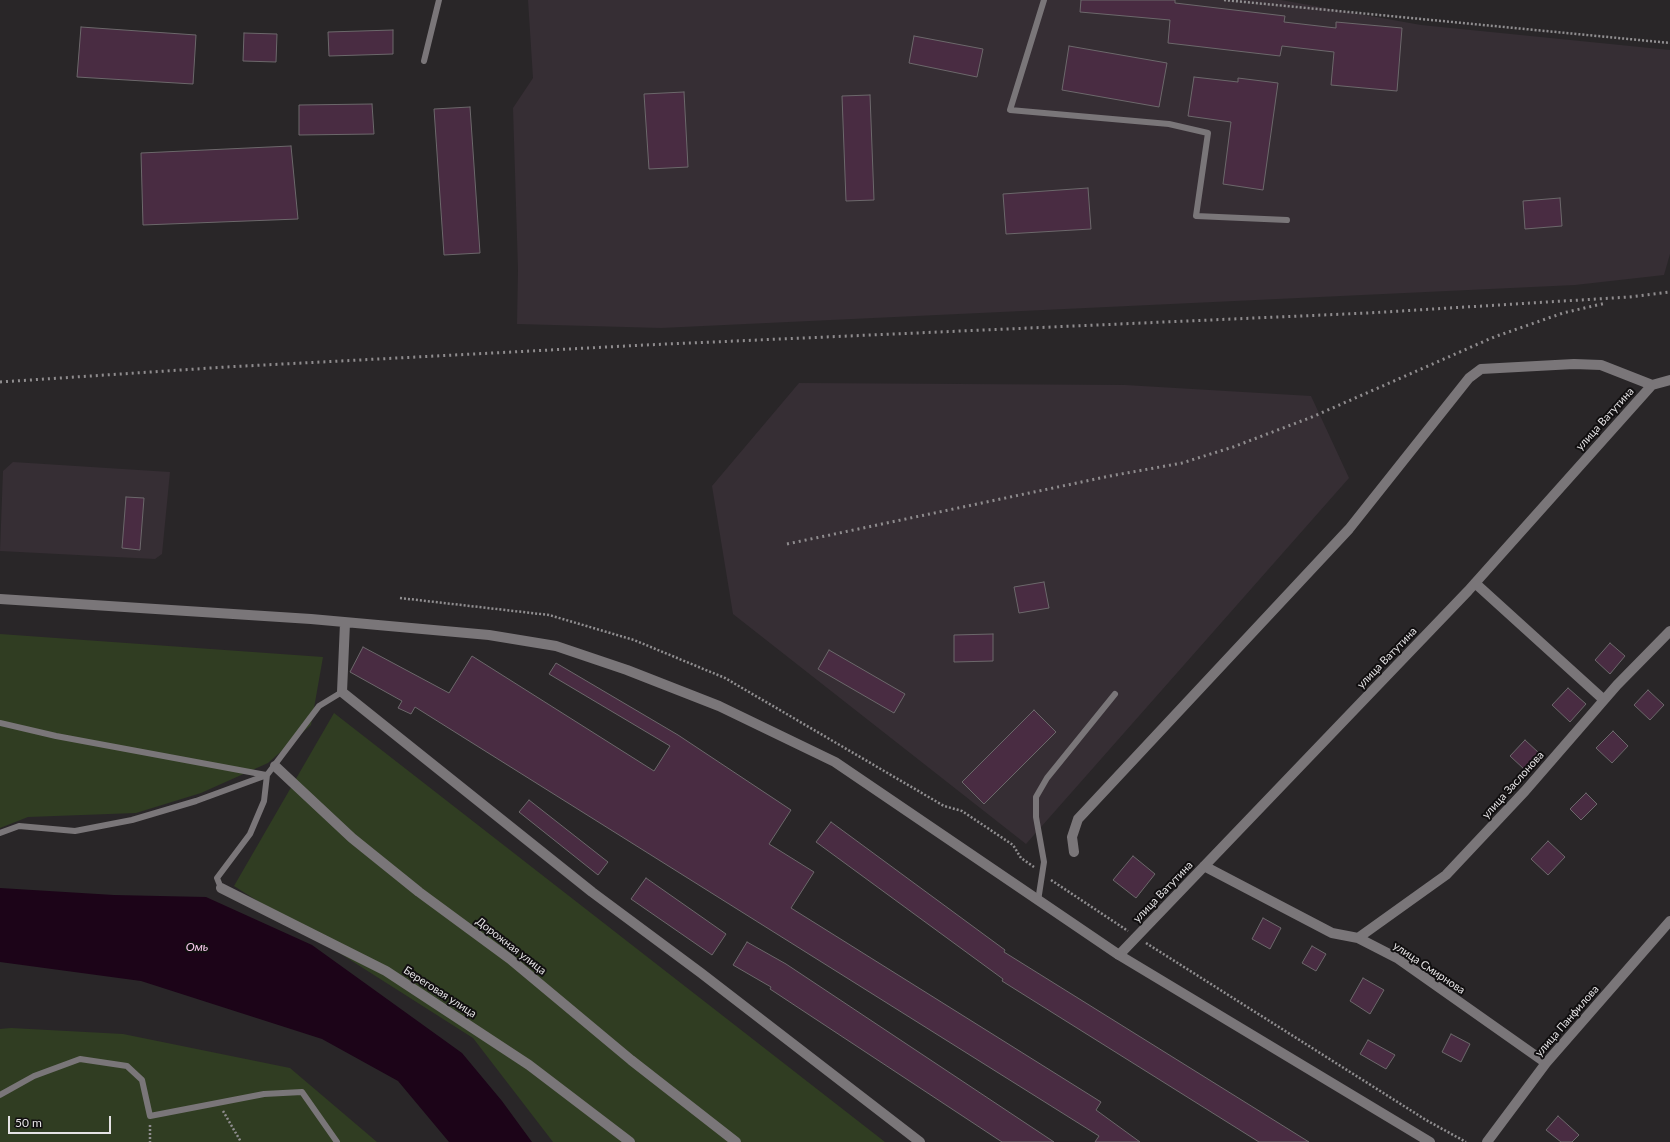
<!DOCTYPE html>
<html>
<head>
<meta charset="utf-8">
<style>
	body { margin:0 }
	#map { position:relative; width:1670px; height:1142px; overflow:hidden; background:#292628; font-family:Lato,sans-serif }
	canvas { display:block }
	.scale { position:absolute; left:8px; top:1116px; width:103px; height:18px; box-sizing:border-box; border:2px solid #e5e3e5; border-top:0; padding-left:5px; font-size:12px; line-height:14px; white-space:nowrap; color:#e5e3e5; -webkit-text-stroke:3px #110f10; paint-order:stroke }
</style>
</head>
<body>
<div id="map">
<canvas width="1670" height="1142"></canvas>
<div class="scale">50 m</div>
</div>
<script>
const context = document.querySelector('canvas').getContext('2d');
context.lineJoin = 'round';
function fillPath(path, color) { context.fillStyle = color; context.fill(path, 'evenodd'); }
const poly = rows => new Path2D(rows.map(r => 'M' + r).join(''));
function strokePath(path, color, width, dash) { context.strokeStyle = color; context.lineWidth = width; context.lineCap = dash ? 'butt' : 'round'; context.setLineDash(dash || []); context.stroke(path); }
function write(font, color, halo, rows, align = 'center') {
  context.font = font + ' Lato,sans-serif'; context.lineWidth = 4; context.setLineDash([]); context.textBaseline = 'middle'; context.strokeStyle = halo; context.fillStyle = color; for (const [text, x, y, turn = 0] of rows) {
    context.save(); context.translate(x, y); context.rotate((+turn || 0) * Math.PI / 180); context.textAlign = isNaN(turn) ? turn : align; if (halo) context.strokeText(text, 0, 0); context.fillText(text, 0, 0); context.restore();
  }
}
fillPath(poly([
	[528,0,1281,0,1421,25,1670,50,1670,254,1664,275,1575,285,661,328,517,324,518,270,513,108,533,78],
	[799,383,1125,385,1311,396,1349,478,1026,844,733,614,712,486],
	[13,462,170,472,162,554,155,559,0,551,3,471]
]), '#362e34');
fillPath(poly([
	[0,634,323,657,311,725,268,763,201,793,136,813,28,817,0,828],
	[334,713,885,1142,553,1142,473,1038,234,886],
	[11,1028,123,1034,290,1068,377,1142,0,1142,0,1029]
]), '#303d22');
fillPath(poly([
	[0,888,114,895,206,897,312,945,462,1053,502,1101,532,1142,449,1142,398,1081,322,1039,141,981,0,962]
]), '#1c0418');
const building = poly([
	[1081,0,1175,0,1175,3,1285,16,1284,22,1336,28,1336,22,1402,28,1397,91,1331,85,1334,52,1282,46,1280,56,1168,43,1170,20,1080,12,1081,0],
	[81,27,196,35,193,84,77,77,81,27],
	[393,30,393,54,329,56,328,32,393,30],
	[244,33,277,34,276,62,243,61,244,33],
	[914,36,983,49,977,77,909,63,914,36],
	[1069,46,1167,63,1159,107,1062,90,1069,46],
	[1194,77,1238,82,1238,78,1278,83,1263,190,1223,184,1231,122,1188,116,1194,77],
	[684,92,688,167,649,169,644,94,684,92],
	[870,95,874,200,846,201,842,96,870,95],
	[372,104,374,134,299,135,299,105,372,104],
	[470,107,480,253,444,255,434,109,470,107],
	[291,146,298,219,143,225,141,153,291,146],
	[1088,188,1091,229,1006,234,1003,194,1088,188],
	[1560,198,1562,226,1525,229,1523,201,1560,198],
	[126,497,144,498,140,550,122,548,126,497],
	[1044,582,1049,608,1019,613,1014,587,1044,582],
	[993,634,993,661,954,662,954,635,993,634],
	[1610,643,1625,656,1610,674,1595,660,1610,643],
	[363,647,449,693,472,656,654,771,670,746,549,674,556,663,678,735,791,810,769,844,814,872,791,908,1101,1102,1096,1110,1140,1142,1095,1142,1099,1136,415,707,411,714,398,708,402,701,350,672,363,647],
	[829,650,905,694,894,713,818,669,829,650],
	[1568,688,1586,704,1570,722,1552,705,1568,688],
	[1648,690,1664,705,1650,720,1634,705,1648,690],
	[1034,710,1056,732,984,804,962,782,1034,710],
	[1613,731,1628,746,1612,763,1596,748,1613,731],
	[1525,740,1539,753,1524,769,1510,756,1525,740],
	[1586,793,1597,804,1581,820,1570,809,1586,793],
	[529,800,608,862,598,875,519,812,529,800],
	[831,822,1005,950,1004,952,1309,1142,1259,1142,1002,981,1003,979,816,842,831,822],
	[1548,841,1565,857,1548,875,1531,859,1548,841],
	[1133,856,1155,874,1136,898,1113,880,1133,856],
	[646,878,726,934,712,955,631,899,646,878],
	[1263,918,1281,928,1270,949,1252,939,1263,918],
	[747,942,786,964,1054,1142,1002,1142,770,989,771,987,733,965,747,942],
	[1312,946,1326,954,1316,971,1302,963,1312,946],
	[1363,978,1384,990,1370,1014,1350,1001,1363,978],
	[1451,1034,1470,1044,1461,1062,1442,1052,1451,1034],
	[1368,1040,1395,1055,1386,1069,1360,1054,1368,1040],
	[1558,1116,1579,1135,1572,1142,1561,1142,1546,1130,1558,1116]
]);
fillPath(building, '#492c42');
strokePath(building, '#6c686b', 1);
strokePath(poly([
	[1224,0,1670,43],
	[400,598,549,615,634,640,725,678,944,806,962,811,1013,845,1021,858,1034,867],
	[1051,880,1128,931],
	[1146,943,1426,1120,1466,1142],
	[223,1111,241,1142],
	[150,1125,150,1142]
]), '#908e90', 2.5, [2, 2]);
strokePath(poly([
	[1044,0,1010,110,1169,124,1208,133,1196,216,1287,220],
	[424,61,439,0],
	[0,723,56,736,266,775],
	[0,833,19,826,75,831,132,820,196,801,267,775],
	[221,888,217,878,250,834,264,801,267,775,319,706,342,692],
	[1038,901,1044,862,1036,817,1036,797,1047,778,1115,694],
	[0,1095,34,1076,80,1059,127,1066,142,1080,150,1116,264,1094,302,1092,337,1142]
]), '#7a7679', 6);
strokePath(poly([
	[1475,583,1604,700],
	[275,766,352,838,419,892,510,959,631,1060,736,1142],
	[1074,852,1072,837,1078,819,1349,529,1469,378,1481,369,1574,364,1601,365,1652,385],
	[1204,866,1332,933,1358,938,1397,958,1546,1063],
	[221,888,386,971,529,1065,630,1142],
	[1358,938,1446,875,1525,791,1617,685,1670,631],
	[1119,955,1468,591,1652,385,1670,380],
	[1487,1142,1546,1063,1670,921]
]), '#7a7679', 10);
strokePath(poly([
	[0,599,311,619,489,635,556,646,627,670,719,706,835,762,1119,955,1430,1142],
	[345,623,342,692,592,892,701,973,920,1142]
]), '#7a7679', 10);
strokePath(poly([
	[0,382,226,367,645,345,1368,313,1629,297,1670,292],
	[787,544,1110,476,1182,463,1233,447,1312,417,1494,337,1563,313,1606,303]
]), '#8f8c8e', 3, [2, 4]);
write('11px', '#e5e3e5', '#110f10', [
	["улица Ватутина",1605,419,-48],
	["улица Ватутина",1387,658,-46],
	["улица Заслонова",1513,785,-48],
	["улица Ватутина",1163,892,-46],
	["Дорожная улица",511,946,38],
	["улица Смирнова",1429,968,34],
	["Береговая улица",440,992,33],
	["улица Панфилова",1567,1021,-49]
]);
write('italic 12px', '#f8caec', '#110f10', [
	["Омь",197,947]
]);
</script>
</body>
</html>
